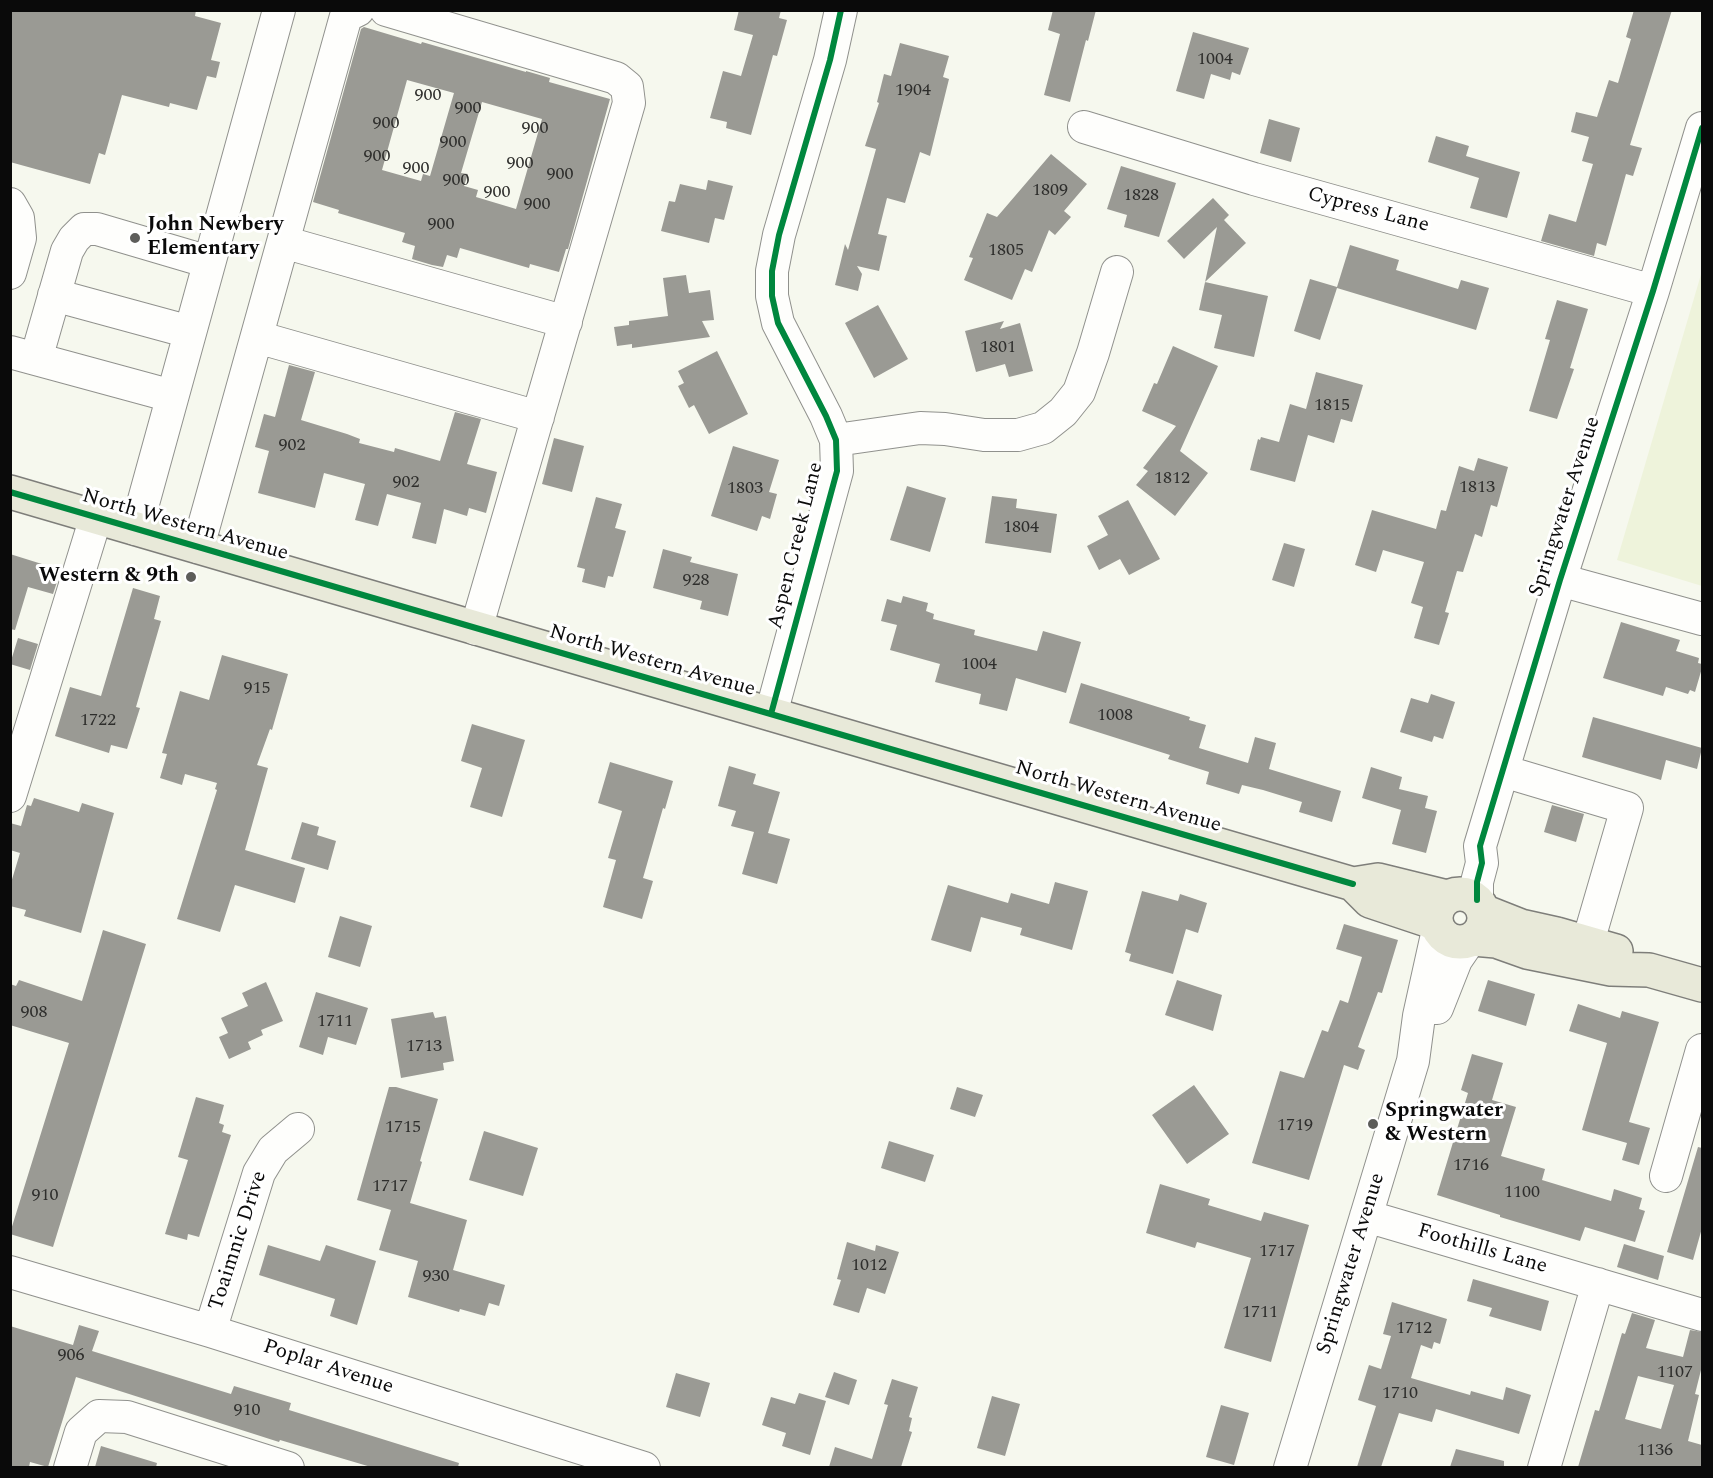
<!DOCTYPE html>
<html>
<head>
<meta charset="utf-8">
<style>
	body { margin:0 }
	#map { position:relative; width:1713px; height:1478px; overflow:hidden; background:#f6f8ee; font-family:Spectral,serif }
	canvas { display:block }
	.frame { position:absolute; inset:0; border:12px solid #0a0a0a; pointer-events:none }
</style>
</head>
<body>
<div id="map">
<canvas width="1713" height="1478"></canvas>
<div class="frame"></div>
</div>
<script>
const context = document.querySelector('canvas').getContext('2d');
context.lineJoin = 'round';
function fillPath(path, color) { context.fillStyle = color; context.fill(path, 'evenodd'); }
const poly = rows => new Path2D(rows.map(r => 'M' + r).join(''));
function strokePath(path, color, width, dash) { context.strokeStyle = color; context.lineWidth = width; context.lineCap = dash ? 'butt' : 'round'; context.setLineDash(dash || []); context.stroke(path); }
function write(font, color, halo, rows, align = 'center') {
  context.font = font + ' Spectral,serif'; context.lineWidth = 6; context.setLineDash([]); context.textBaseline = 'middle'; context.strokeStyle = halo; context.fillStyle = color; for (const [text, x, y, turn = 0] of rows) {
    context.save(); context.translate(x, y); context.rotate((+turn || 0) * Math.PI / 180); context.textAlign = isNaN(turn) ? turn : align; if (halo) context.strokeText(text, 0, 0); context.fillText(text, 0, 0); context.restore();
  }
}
fillPath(poly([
	[1702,271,1702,586,1617,560]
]), '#eef3db');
fillPath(poly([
	[10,10,196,10,195,16,221,23,211,60,220,62,216,78,207,76,197,110,170,103,169,107,122,95,105,155,99,153,90,184,10,162],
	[739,10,781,10,779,18,787,20,777,56,773,55,751,135,726,128,727,122,710,118,723,71,741,76,753,35,734,30],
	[1053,10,1096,10,1088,41,1086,40,1070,102,1044,95,1060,34,1048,30],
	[1634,10,1672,10,1630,145,1642,148,1633,176,1626,174,1606,246,1597,243,1594,256,1541,241,1549,214,1576,222,1593,164,1582,161,1589,137,1571,132,1576,112,1597,117,1609,80,1618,83,1631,39,1626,37],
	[364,27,421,44,422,42,526,72,526,71,550,78,549,82,610,99,568,249,566,249,559,272,530,264,529,268,460,248,457,258,447,255,443,267,432,265,412,259,415,246,402,242,405,233,338,213,339,210,313,202,361,29],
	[407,80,454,93,430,176,423,174,421,181,382,170],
	[482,102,542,119,516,209,476,197,478,190,464,186,468,174,461,173],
	[1193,32,1249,48,1240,75,1232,72,1230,80,1211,74,1204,99,1176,91],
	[900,43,949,56,943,77,949,79,930,156,920,152,905,203,887,198,878,234,887,236,879,271,857,266,862,274,858,291,835,285,845,244,848,250,876,149,865,146,879,103,877,102,884,74,891,76],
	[1269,119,1300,128,1291,162,1260,153],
	[1436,136,1469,146,1466,156,1520,172,1507,218,1470,208,1479,178,1428,162],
	[1051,154,1087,184,1064,211,1071,217,1055,235,1049,230,1032,272,1025,269,1012,300,964,280,973,258,969,257,987,213,997,217],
	[1121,166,1176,183,1159,237,1124,227,1127,215,1107,209],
	[708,180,733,186,724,220,715,218,709,243,661,231,669,201,675,202,680,184,706,190],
	[1213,198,1229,215,1224,220,1246,243,1205,282,1268,296,1254,357,1214,348,1222,315,1199,310,1217,227,1184,259,1167,241],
	[1350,245,1399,260,1396,270,1458,289,1461,280,1489,288,1476,330,1337,288,1320,340,1294,331,1310,279,1337,287],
	[686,275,689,293,710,290,714,320,702,321,710,337,632,348,632,344,617,346,614,327,629,325,629,321,668,316,663,278],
	[1557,300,1588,309,1570,368,1574,369,1557,419,1529,411,1550,340,1545,339],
	[878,305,908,359,874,378,845,323],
	[1004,321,1000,329,1020,323,1033,371,1009,377,1005,364,976,372,965,331],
	[1173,346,1218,366,1180,451,1208,473,1175,516,1136,485,1148,471,1143,468,1176,426,1142,411,1154,383,1157,384],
	[717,351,748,414,709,434,694,405,689,408,678,386,684,383,678,371],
	[289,365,315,372,301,420,347,434,360,439,359,443,394,452,395,448,440,461,455,412,481,419,467,464,497,472,486,513,469,508,467,516,444,509,436,544,412,538,421,503,387,494,378,526,355,520,365,484,324,473,315,508,258,493,269,451,255,447,264,414,275,417],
	[1316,372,1363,385,1352,422,1341,419,1334,443,1308,435,1295,482,1250,470,1258,439,1260,440,1261,437,1279,442,1290,404,1306,409],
	[554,438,584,446,572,492,542,484],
	[733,446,779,460,769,492,777,494,770,519,762,516,757,531,711,516],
	[1478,458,1508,467,1497,507,1491,505,1482,537,1475,534,1463,572,1457,571,1445,612,1449,613,1439,645,1414,638,1423,607,1411,603,1424,562,1383,550,1376,572,1355,565,1372,510,1436,529,1441,510,1446,511,1459,466,1474,471],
	[907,486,946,498,930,552,890,540],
	[992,496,1017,499,1016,508,1057,514,1051,553,985,543],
	[596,497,622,504,615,528,626,531,613,577,608,576,605,588,582,582,585,569,577,567],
	[1128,500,1160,559,1129,575,1120,559,1099,570,1087,546,1108,535,1098,516],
	[1284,543,1305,549,1294,587,1272,580],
	[663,549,692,557,690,562,738,574,728,616,700,609,702,601,653,588],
	[10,554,61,570,53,594,28,587,15,630,10,629],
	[133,588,160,596,154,619,161,621,136,707,140,708,127,749,111,745,109,753,55,736,70,687,101,696],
	[903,596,928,603,926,611,934,614,933,619,975,630,974,635,1037,651,1043,631,1081,642,1066,693,1016,678,1007,711,979,704,981,694,935,682,940,664,890,650,897,625,881,621,887,599,901,603],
	[1621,622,1680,640,1676,651,1699,658,1698,663,1702,664,1702,668,1695,692,1690,690,1688,694,1666,687,1663,696,1603,678],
	[18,638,38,644,30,670,10,664],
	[222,655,288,674,272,730,270,729,257,765,268,768,245,850,305,868,295,903,235,885,220,932,177,919,217,790,215,789,217,783,185,774,182,785,160,778,167,754,162,753,180,691,209,700],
	[1081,683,1190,717,1189,720,1206,725,1199,748,1248,763,1255,737,1276,743,1269,769,1341,791,1332,822,1299,812,1302,802,1263,790,1242,785,1239,794,1206,784,1209,772,1168,759,1170,755,1069,723],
	[1431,694,1455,702,1443,739,1434,736,1432,742,1400,732,1411,698,1428,703],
	[1593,717,1702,748,1697,769,1666,760,1661,780,1582,757],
	[472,724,525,740,502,817,470,807,482,768,461,761],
	[610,762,673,781,665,809,663,808,643,878,653,881,642,919,603,907,616,860,608,858,622,811,598,803],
	[729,766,756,774,753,784,780,792,768,833,790,839,777,884,742,874,754,832,731,826,736,811,718,806],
	[1371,767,1402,777,1399,789,1428,796,1425,808,1437,811,1426,853,1392,844,1401,810,1362,798],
	[34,798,79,812,82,803,114,813,81,933,24,916,26,910,10,906,10,886,20,853,10,850,10,823,21,826,27,805,31,806],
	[1552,805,1584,814,1576,842,1544,832],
	[302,822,319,827,317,835,336,841,328,870,291,859],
	[1055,882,1088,891,1072,950,1020,935,1022,928,981,917,971,952,931,940,948,885,1008,903,1011,893,1049,904],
	[1142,891,1178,901,1180,894,1207,903,1198,933,1186,929,1173,974,1129,961,1131,954,1125,952],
	[340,916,372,926,360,967,328,957],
	[1344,924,1398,940,1382,993,1378,992,1358,1047,1365,1050,1358,1070,1344,1065,1309,1180,1252,1163,1280,1071,1304,1078,1322,1030,1328,1032,1340,1000,1348,1003,1362,957,1336,949],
	[103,930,146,944,53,1247,10,1234,10,1233,69,1043,10,1025,10,984,16,986,19,980,82,1001],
	[1177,980,1222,995,1213,1031,1165,1015],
	[1488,980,1535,994,1526,1026,1478,1011],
	[266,982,283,1021,261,1030,263,1035,248,1042,251,1049,229,1059,219,1037,228,1033,221,1018,248,1006,242,993],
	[316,992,368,1008,356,1045,328,1037,323,1055,299,1047],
	[1578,1004,1620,1018,1622,1011,1659,1022,1629,1122,1650,1128,1639,1165,1622,1160,1627,1143,1582,1130,1607,1043,1569,1031],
	[433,1012,435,1018,446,1016,454,1061,443,1063,444,1070,401,1078,391,1019],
	[1472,1054,1503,1063,1492,1100,1516,1107,1501,1156,1545,1169,1542,1180,1611,1201,1614,1189,1642,1198,1639,1209,1645,1211,1635,1242,1585,1227,1580,1241,1500,1217,1500,1215,1437,1195,1468,1093,1461,1090],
	[1194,1085,1229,1134,1187,1164,1152,1115],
	[389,1087,396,1087,438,1099,420,1161,422,1162,410,1203,467,1220,453,1270,505,1285,499,1306,489,1303,485,1316,460,1309,459,1312,408,1297,418,1261,379,1250,391,1210,357,1200],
	[957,1087,983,1095,975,1117,950,1109],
	[196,1097,224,1105,219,1123,224,1125,222,1132,231,1135,199,1237,188,1234,187,1240,165,1234,188,1160,178,1157],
	[484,1131,538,1148,523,1196,469,1180],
	[889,1141,934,1155,925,1182,881,1168],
	[1698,1147,1702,1148,1702,1228,1693,1260,1667,1252],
	[1160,1184,1210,1199,1208,1205,1261,1221,1264,1212,1309,1225,1271,1362,1224,1348,1251,1258,1197,1242,1195,1248,1146,1233],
	[847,1242,875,1251,876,1245,899,1252,885,1294,867,1288,859,1313,833,1305,841,1280,837,1279],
	[1624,1244,1664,1256,1658,1280,1617,1267],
	[268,1245,320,1261,326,1245,376,1261,357,1325,330,1316,335,1299,259,1275],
	[1473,1279,1549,1301,1541,1331,1489,1316,1492,1308,1467,1301],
	[1392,1302,1447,1319,1440,1344,1434,1342,1432,1349,1421,1345,1411,1378,1470,1395,1471,1391,1503,1400,1506,1387,1531,1395,1519,1434,1436,1409,1432,1422,1399,1413,1381,1467,1357,1467,1376,1406,1358,1400,1369,1365,1381,1369,1391,1336,1383,1334],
	[1632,1313,1655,1320,1646,1348,1683,1357,1690,1330,1702,1332,1702,1366,1695,1394,1699,1395,1688,1441,1702,1445,1702,1467,1578,1467,1595,1410,1599,1411,1622,1333,1625,1334],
	[1638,1376,1674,1385,1661,1429,1625,1419],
	[79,1325,99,1331,92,1351,231,1394,234,1386,291,1403,289,1410,459,1463,458,1467,371,1467,280,1440,279,1442,76,1377,48,1467,30,1462,29,1467,10,1467,10,1326,73,1345],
	[834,1372,857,1380,849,1405,825,1397],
	[676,1373,710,1383,700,1417,666,1407],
	[892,1379,918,1387,909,1417,912,1418,909,1431,912,1432,901,1467,829,1467,835,1447,872,1459,888,1405,884,1404],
	[799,1393,826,1401,810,1455,782,1446,786,1433,762,1425,771,1397,795,1404],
	[992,1396,1020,1404,1005,1456,977,1448],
	[1221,1405,1249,1413,1234,1465,1206,1457],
	[101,1446,157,1463,156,1467,95,1467],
	[1456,1449,1504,1461,1504,1467,1450,1467]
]), '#9a9a94');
const minor = poly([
	[386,10,616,78,627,87,629,103,476,629],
	[1084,127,1254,179,1653,291],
	[10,204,18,218,20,238,10,273],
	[283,242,566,322],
	[54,295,190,332],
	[257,337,538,417],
	[10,352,172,396],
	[36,359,67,251,74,239,84,229,97,229,209,262],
	[836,440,920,428,945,429,984,435,1018,435,1043,428,1063,412,1079,392,1093,353,1117,272],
	[136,529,279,10],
	[198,547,346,16,358,10],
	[1560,580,1702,619],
	[771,714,837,471,836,440,826,416,778,323,772,296,772,271,779,235,830,60,841,10],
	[1503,771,1627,808,1588,942],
	[10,796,96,517],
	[1477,900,1477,882,1482,863,1480,846,1560,580,1653,291,1702,128],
	[1437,1008,1456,960,1469,941],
	[1666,1176,1702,1050],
	[1366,1216,1702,1315],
	[10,1272,210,1331,644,1468],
	[210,1331,259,1173,273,1150,298,1129],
	[70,1468,81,1432,99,1416,127,1417,288,1468],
	[1290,1468,1413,1061,1419,1016,1438,930],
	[1544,1468,1598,1284]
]);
const major = poly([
	[10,492,1353,884,1378,880,1447,897],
	[1353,884,1370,901,1427,920,1437,925],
	'1436 918a24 24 0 1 1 48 0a24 24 0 1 1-48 0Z',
	[1483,911,1521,926,1557,934,1616,951],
	[1473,939,1496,941,1527,952,1611,969,1649,970,1702,985]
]);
strokePath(minor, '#90918d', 34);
strokePath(major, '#7e7e7a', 36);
strokePath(minor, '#fefefc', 32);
strokePath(major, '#e8e9d9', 33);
strokePath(poly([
	[10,492,1353,884],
	[771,714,837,471,836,440,826,416,778,323,772,296,772,271,779,235,830,60,841,10],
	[1477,900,1477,882,1482,863,1480,846,1560,580,1653,291,1702,128]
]), '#00873e', 6);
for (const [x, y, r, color] of [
	[135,238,6,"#5d5d5a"],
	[191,577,6,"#5d5d5a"],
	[1373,1124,6,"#5d5d5a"]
]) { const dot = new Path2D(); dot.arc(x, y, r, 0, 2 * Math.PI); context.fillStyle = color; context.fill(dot); strokePath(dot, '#fff', 2); }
write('18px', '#2e2e2c', null, [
	["1004",1215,60],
	["1904",913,91],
	["900",428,96],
	["900",468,109],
	["900",386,124],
	["900",535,129],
	["900",453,143],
	["900",377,157],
	["900",520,164],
	["900",416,169],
	["900",560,175],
	["900",456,181],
	["1809",1050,191],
	["900",497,193],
	["1828",1141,196],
	["900",537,205],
	["900",441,225],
	["1805",1006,251],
	["1801",998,348],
	["1815",1332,406],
	["902",292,446],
	["1812",1172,479],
	["902",406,483],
	["1813",1477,488],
	["1803",745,489],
	["1804",1021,528],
	["928",696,581],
	["1004",979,665],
	["915",257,689],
	["1008",1115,716],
	["1722",98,721],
	["908",34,1013],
	["1711",335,1022],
	["1713",424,1047],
	["1719",1295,1126],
	["1715",403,1128],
	["1716",1471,1166],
	["1717",390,1187],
	["1100",1522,1193],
	["910",45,1196],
	["1717",1277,1252],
	["1012",869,1266],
	["930",436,1277],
	["1711",1260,1313],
	["1712",1414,1329],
	["906",71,1356],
	["1107",1675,1373],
	["1710",1400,1394],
	["910",247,1411],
	["1136",1655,1451]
]);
write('21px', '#0a0a0a', '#fff', [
	["Cypress Lane",1368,211,15],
	["Springwater Avenue",1566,507,-72],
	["North Western Avenue",185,526,16],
	["Aspen Creek Lane",797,546,-76],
	["North Western Avenue",652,662,16],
	["North Western Avenue",1118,798,16],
	["Toaimnic Drive",239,1241,-72],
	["Foothills Lane",1482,1250,16],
	["Springwater Avenue",1352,1264,-73],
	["Poplar Avenue",328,1368,18]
]);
write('bold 21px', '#0a0a0a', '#fff', [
	["John Newbery",147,226],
	["Elementary",147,250],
	["Western & 9th",179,577,"right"],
	["Springwater",1385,1112],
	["& Western",1385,1136]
], 'left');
</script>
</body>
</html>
